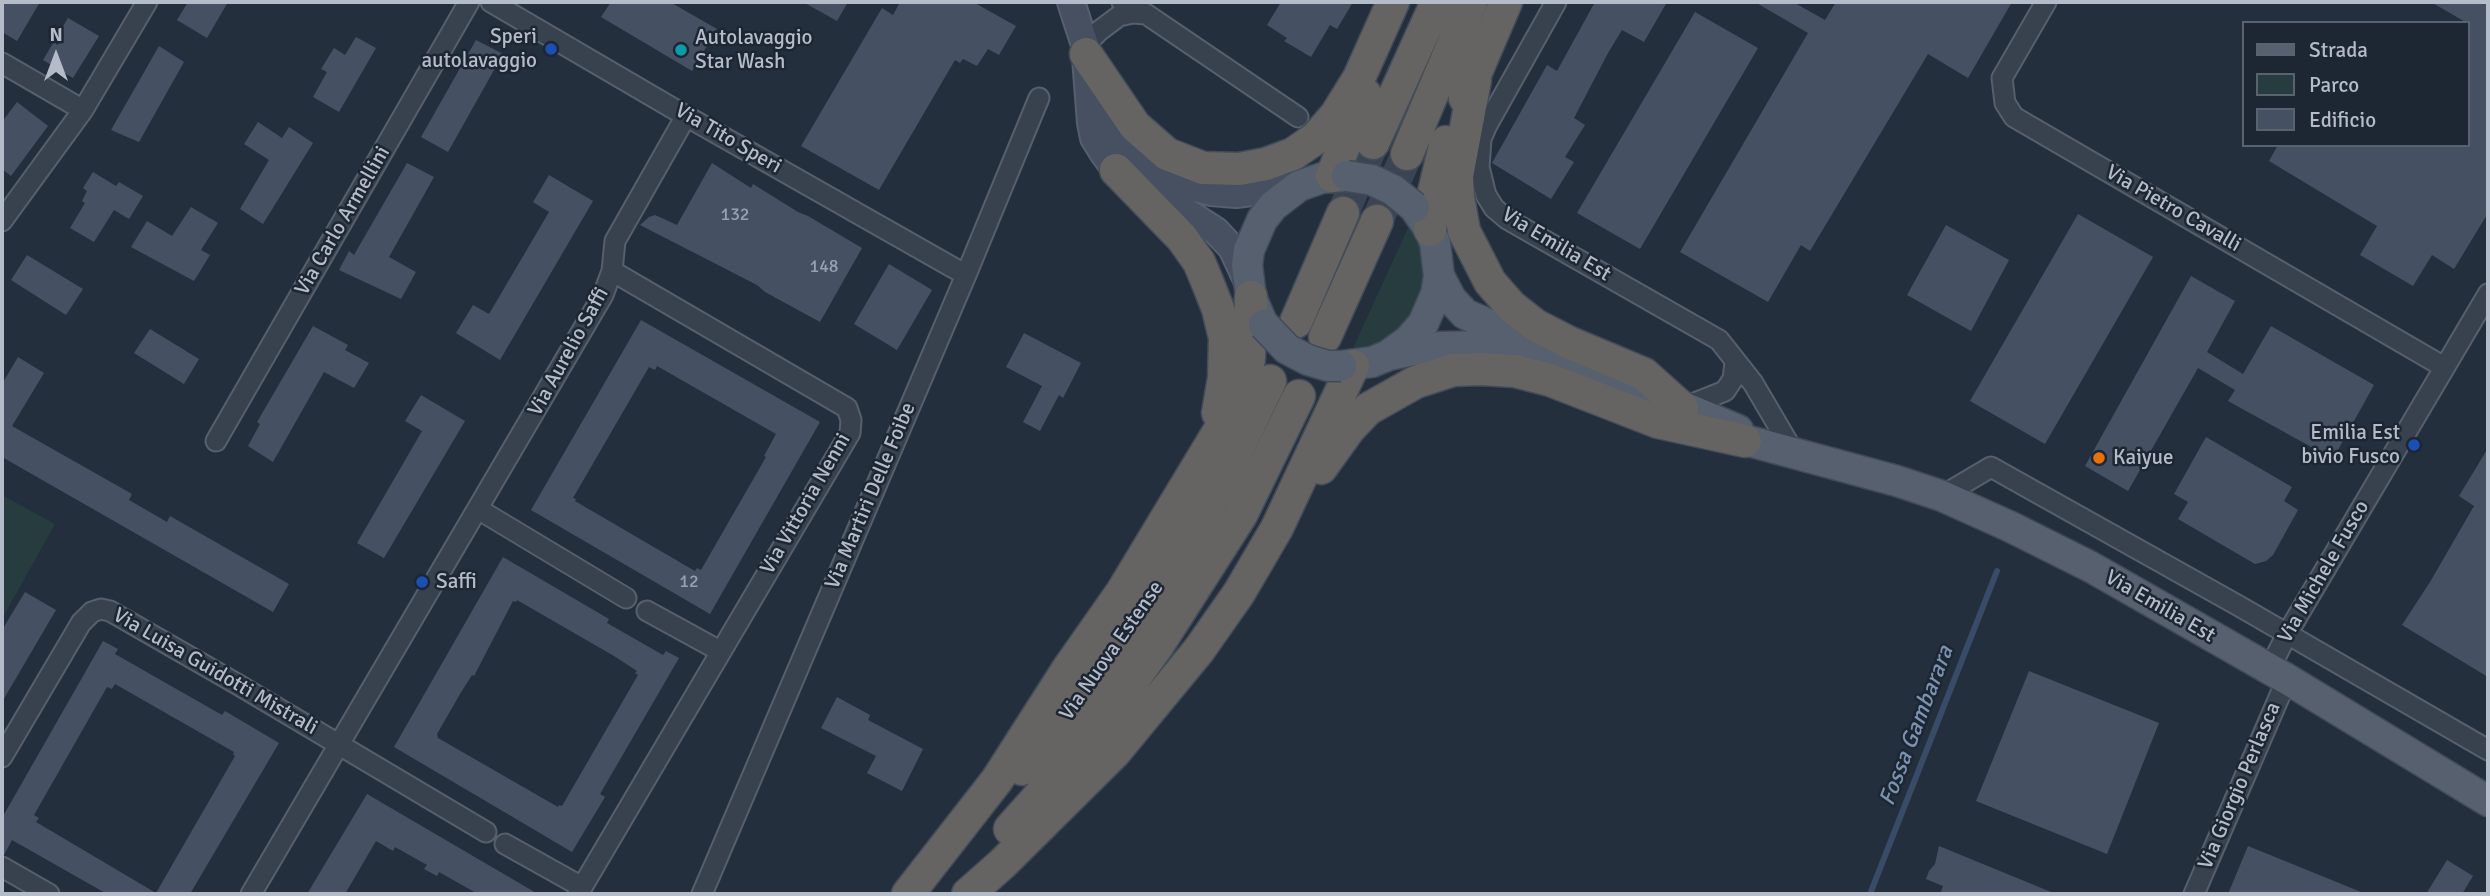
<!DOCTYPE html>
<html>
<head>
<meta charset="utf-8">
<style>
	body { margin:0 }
	#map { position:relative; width:2490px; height:896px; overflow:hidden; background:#242f3e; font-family:Signika,sans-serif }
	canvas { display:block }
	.frame { position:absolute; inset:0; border:4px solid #b4bcc9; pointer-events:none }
	.legend { position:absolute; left:2242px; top:21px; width:228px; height:126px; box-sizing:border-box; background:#1d2633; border:2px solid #59626f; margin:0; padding:9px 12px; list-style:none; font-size:21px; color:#b4bcc9 }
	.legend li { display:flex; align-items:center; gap:14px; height:35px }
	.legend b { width:35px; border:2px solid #59626f }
	.north { position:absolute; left:21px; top:21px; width:70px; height:70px; -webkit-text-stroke:5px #1d2633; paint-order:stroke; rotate:0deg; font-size:19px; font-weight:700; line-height:28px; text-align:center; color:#b4bcc9 }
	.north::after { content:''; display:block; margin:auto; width:24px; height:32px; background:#b4bcc9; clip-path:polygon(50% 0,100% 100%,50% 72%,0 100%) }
</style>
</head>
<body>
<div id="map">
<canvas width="2490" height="896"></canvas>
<div class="frame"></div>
<ul class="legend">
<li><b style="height:9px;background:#56606e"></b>Strada</li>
<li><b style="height:19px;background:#263c3f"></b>Parco</li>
<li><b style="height:19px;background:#455162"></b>Edificio</li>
</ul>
<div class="north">N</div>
</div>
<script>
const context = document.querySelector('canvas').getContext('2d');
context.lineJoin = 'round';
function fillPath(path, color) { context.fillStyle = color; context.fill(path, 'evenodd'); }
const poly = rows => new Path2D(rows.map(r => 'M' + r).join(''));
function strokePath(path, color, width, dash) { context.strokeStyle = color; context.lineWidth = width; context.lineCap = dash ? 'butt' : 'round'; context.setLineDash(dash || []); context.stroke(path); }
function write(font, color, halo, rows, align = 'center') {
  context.font = font + ' Signika,sans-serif'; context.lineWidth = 5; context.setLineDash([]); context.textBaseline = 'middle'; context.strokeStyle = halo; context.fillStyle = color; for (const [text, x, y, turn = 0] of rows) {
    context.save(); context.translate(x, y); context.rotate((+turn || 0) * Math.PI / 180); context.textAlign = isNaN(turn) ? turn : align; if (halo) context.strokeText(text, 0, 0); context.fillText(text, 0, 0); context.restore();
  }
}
fillPath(poly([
	[1408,228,1421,243,1430,283,1404,336,1348,359],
	[2,495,55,524,2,619]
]), '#263c3f');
strokePath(poly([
	[1870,894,1997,571]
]), '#394c67', 6);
fillPath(poly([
	[2,2,40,2,17,41,2,32],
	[188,2,228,2,207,38,177,20],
	[611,2,670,2,717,29,692,71,601,17],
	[803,2,848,2,837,21],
	[900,2,973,2,1016,26,999,55,988,49,977,66,963,59,960,63,955,60,879,190,801,146,882,8,893,15],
	[1281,2,1353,2,1337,29,1330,25,1311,57,1284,41,1287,38,1267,25],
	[1595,2,1667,2,1644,42,1622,30,1608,53,1574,118,1585,125,1565,157,1574,162,1551,199,1492,163,1547,65,1557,71],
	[1755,2,1793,2,1825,20,1836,2,2012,2,1968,78,1928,54,1810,251,1801,245,1768,302,1680,252,1808,33],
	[2431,2,2488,2,2488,213,2454,269,2432,255,2413,286,2360,255,2377,226,2269,161,2278,145,2467,145,2467,23],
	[1695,12,1758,48,1640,249,1577,213],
	[68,18,99,36,73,78,43,60],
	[356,37,376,48,339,112,313,97,327,72,321,69,334,48,345,55],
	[476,40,503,54,448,152,421,137],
	[159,46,184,62,139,142,111,130],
	[17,102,48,126,11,176,2,169,2,122],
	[258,122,282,138,289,127,313,143,263,224,240,209,269,160,244,144],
	[407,163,434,177,389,257,416,272,401,299,339,270,349,251,354,255],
	[712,163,751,188,753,184,798,212,808,216,862,248,820,322,765,292,757,285,640,225,649,217,655,215,677,225],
	[93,172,116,186,119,182,143,196,129,219,114,210,94,242,70,228,85,203,82,201,87,191,83,188],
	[549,175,593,201,500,360,456,333,473,305,489,314,549,212,533,202],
	[191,207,218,223,201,250,210,255,194,281,131,247,147,221,172,236],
	[2078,214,2153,257,2045,444,1970,401],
	[1946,225,2009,260,1971,331,1907,295],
	[27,255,83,289,66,315,11,280],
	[889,264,932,290,897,350,854,324],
	[2191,276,2235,301,2207,352,2243,374,2271,326,2374,385,2333,459,2228,401,2235,390,2198,368,2128,491,2085,466],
	[641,320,820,422,710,614,531,510],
	[657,366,776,434,764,456,766,457,701,570,697,568,695,571,652,546,575,501,576,499,573,498,649,367,655,370],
	[313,326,348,345,345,350,369,363,354,388,324,372,273,462,248,446,260,424,257,422],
	[150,329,199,359,184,384,134,353],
	[1024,333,1081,363,1063,398,1059,395,1040,431,1023,422,1042,386,1006,367],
	[18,357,44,373,12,426,132,494,129,500,167,522,170,516,289,584,273,612,2,457,2,384],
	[421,395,465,421,384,558,357,543,422,431,405,421],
	[2206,437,2292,487,2284,501,2298,510,2273,555,2266,561,2255,564,2178,519,2188,502,2174,494],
	[2488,448,2488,677,2402,625,2430,582,2474,506,2459,496],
	[503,557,609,619,607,623,663,655,666,651,679,658,600,794,605,797,572,852,394,747],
	[517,600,614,656,637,671,635,673,638,675,562,806,559,805,558,807,438,738,437,734,460,694,472,675,474,676,513,601,516,602],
	[25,592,56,610,2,702,2,630],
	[103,641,118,649,115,654,222,715,225,711,279,743,190,894,107,894,12,840,4,855,2,855,2,818],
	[115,684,234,752,233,754,235,756,156,893,36,822,39,818,34,815,107,687,112,689],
	[2029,671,2159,723,2107,854,1976,801],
	[837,697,870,715,868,720,923,749,902,791,867,773,876,756,821,728],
	[367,794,485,863,538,894,478,894,439,872,437,876,424,869,427,865,395,847,393,851,376,841,345,894,307,894],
	[1939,846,2056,894,1940,894,1943,886,1926,879,1929,871,1935,864],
	[2248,846,2366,894,2228,894],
	[2447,860,2473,876,2462,894,2426,894]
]), '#455162');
strokePath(poly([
	[1343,213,1373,143],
	[1377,221,1407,154]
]), '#3a4453', 32, [32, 16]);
const minor = poly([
	[491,2,686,116,966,275],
	[1122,2,1146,14,1298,117],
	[1556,2,1487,125,1481,139,1479,167,1486,195,1494,208,1507,219,1719,340,1753,383,1793,451],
	[2046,2,2002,78,2005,103,2014,117,2444,367],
	[1085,45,1099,31,1119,16,1133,13,1146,14],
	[2,63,83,110],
	[2,221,83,110,147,2],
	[1682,408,1725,391,1733,379,1735,362],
	[216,441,469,2],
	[1942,496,1991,467,2239,606,2488,750],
	[478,509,626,598],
	[647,611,720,651],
	[2269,670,2287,634,2488,294],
	[2,757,81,623,92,612,101,609,110,611,237,684,486,832],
	[505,844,582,887],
	[2,867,49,894],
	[251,894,603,295,612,271,615,241,686,116],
	[578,894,850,433,851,420,847,408,612,271],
	[702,894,966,275,1039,98],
	[2194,894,2287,679]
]);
const secondary = poly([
	[1071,2,1085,45,1091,123,1094,138,1104,154,1116,170,1169,201,1216,231,1232,248,1248,282],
	[1100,91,1120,135,1136,154,1160,173,1184,185,1211,192,1236,194,1299,186]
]);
const primary = poly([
	[1439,276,1451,299,1465,314,1531,343],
	[1261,320,1251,297,1247,265,1249,250,1262,220,1273,206,1299,186,1322,178,1347,176],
	[1390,354,1408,341,1423,324,1436,294,1439,276,1435,243,1430,230,1416,210],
	[1577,362,1738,430],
	[1341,366,1372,362,1389,355,1413,350,1442,347,1482,346,1515,352,1566,373],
	[1723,434,1897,481,1942,496,2011,527,2091,567,2287,679,2488,801]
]);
const trunk = poly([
	[1086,54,1135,126,1167,154,1203,168,1239,169,1266,164,1293,154,1316,138,1336,115,1359,78,1393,2],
	[1475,80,1457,176,1458,197,1464,231,1490,282,1511,306,1535,325,1570,343,1644,374,1682,408],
	[1465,98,1506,2],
	[1373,143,1437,2],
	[1407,154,1471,2],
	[1116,170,1182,238,1199,262,1207,281,1218,309,1225,338,1224,378,1218,413],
	[1332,176,1365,94],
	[1430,230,1434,192,1446,142],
	[1296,322,1343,213],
	[1325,337,1377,221],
	[1321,468,1349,429,1368,409,1416,382,1453,370,1481,369,1515,371,1550,380,1658,422,1745,441],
	[1022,769,1089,689,1133,628,1215,496,1270,381],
	[1010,829,1068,764,1113,708,1158,645,1241,515,1299,396],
	[908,894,997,780,1068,669,1122,592,1230,413,1246,377,1249,358,1251,297],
	[968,894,1002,864,1114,753,1199,650,1239,593,1277,528,1353,366]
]);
strokePath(minor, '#565f6c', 23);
strokePath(secondary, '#565f6c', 30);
strokePath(primary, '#414a57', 33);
strokePath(trunk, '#434c59', 35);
strokePath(minor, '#38414e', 19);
strokePath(secondary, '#465061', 26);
strokePath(primary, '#56606e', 30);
strokePath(trunk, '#656462', 32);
const primaryBridge = poly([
	[1347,176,1372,180,1393,190,1414,207],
	[1264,325,1287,349,1308,360,1328,366,1341,366]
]);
strokePath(primaryBridge, '#414a57', 33, []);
strokePath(primaryBridge, '#56606e', 30);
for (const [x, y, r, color] of [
	[551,49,7,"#1a4fb4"],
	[681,50,7,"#0f9aa8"],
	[2414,445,7,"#1a4fb4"],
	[2099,458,7,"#e8710a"],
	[422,582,7,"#1a4fb4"]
]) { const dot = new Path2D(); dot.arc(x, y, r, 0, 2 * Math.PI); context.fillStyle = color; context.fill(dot); strokePath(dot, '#1d2633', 2.5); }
write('18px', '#98a1af', null, [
	["132",735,215],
	["148",824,267],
	["12",689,582]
]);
write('21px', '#b4bcc9', '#1d2633', [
	["Speri",537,37,"right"],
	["autolavaggio",537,61,"right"],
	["Autolavaggio",695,38],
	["Star Wash",695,62],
	["Emilia Est",2400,433,"right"],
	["bivio Fusco",2400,457,"right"],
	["Kaiyue",2113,458],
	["Saffi",436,582]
], 'left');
write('21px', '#b4bcc9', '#1d2633', [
	["Via Tito Speri",728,139,30],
	["Via Pietro Cavalli",2173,209,30],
	["Via Carlo Armellini",343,221,-60],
	["Via Emilia Est",1556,245,31],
	["Via Aurelio Saffi",569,352,-61],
	["Via Martiri Delle Foibe",871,496,-67],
	["Via Vittoria Nenni",806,504,-60],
	["Via Michele Fusco",2324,572,-60],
	["Via Emilia Est",2160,607,30],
	["Via Nuova Estense",1112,651,-55],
	["Via Luisa Guidotti Mistrali",215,672,30],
	["Via Giorgio Perlasca",2240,786,-67]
]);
write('italic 23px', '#7c92b1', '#1d2633', [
	["Fossa Gambarara",1917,726,-69]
]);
</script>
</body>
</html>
